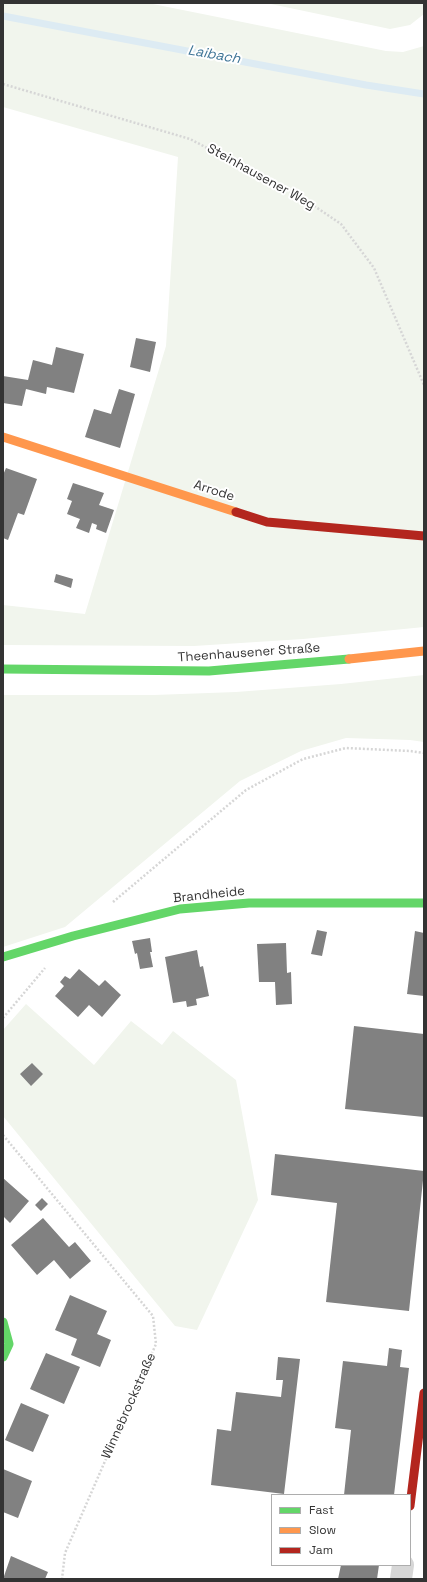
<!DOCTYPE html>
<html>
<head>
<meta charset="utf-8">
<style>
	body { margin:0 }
	#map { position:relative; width:427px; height:1582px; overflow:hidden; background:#fff; font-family:"Space Grotesk",sans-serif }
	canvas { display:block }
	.frame { position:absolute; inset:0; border:4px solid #333; pointer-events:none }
	.legend { position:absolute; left:271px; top:1494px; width:140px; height:72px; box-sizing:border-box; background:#fff; border:1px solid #adadad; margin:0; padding:5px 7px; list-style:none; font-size:12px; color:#333 }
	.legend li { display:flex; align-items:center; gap:8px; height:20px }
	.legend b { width:20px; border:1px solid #adadad }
</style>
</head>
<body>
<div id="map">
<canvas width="427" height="1582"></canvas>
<div class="frame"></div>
<ul class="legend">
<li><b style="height:5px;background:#63d668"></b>Fast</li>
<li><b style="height:5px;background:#ff974d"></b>Slow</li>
<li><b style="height:5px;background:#b3261e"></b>Jam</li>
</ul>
</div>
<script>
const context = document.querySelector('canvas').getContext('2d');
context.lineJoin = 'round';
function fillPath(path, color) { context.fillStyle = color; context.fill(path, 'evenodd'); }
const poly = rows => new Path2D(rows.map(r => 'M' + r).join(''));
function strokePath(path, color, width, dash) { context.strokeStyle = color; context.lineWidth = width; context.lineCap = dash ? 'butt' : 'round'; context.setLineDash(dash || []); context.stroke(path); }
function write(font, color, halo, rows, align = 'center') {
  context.font = font + ' "Space Grotesk",sans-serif'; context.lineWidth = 4; context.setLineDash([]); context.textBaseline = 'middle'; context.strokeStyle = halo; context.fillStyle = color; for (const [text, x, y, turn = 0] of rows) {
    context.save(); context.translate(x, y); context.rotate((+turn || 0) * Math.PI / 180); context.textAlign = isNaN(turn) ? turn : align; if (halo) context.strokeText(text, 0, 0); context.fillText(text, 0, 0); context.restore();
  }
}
fillPath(poly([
	[3,3,148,3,386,51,403,52,424,46,424,627,303,639,194,646,3,645,3,605,85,614,166,346,178,157,3,107],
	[266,3,424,3,424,14,410,25,390,29],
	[424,675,424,742,410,740,346,738,301,751,240,781,65,927,3,947,3,695,154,695,236,692,341,684],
	[26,1004,94,1065,131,1021,162,1045,173,1031,236,1080,258,1200,197,1330,175,1326,3,1116,3,1030]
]), '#f1f5ed');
strokePath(poly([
	[3,16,366,85,424,94]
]), '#ddebf3', 7);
fillPath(poly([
	[136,338,156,342,150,372,130,367],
	[56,347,84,354,74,393,47,387,46,394,26,389,22,406,3,403,3,376,28,380,33,360,52,365],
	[119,389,135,394,120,448,85,437,94,409,111,414],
	[6,468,37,479,24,515,18,513,8,540,3,538,3,475],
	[73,483,104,493,99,505,114,510,106,533,96,529,97,525,92,523,89,533,76,528,80,519,67,514,72,501,67,499],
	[56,574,73,579,71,588,54,582],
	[317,930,327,932,322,956,311,954],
	[415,931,424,933,424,996,407,994],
	[150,938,152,952,150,952,153,967,140,969,137,953,135,954,132,941],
	[286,943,287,973,291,972,292,1004,276,1005,275,982,259,982,257,944],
	[197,950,200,967,203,966,209,996,196,999,197,1005,187,1007,186,1001,173,1003,165,957],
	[79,969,99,986,105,980,121,995,102,1017,89,1005,78,1017,55,996,64,986,60,982,65,976,70,979],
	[354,1026,424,1034,424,1117,345,1109],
	[32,1063,43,1074,31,1086,20,1074],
	[275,1154,424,1171,409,1311,326,1302,337,1203,271,1195],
	[3,1178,29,1201,10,1223,3,1216],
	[42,1198,48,1204,41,1211,35,1205],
	[43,1218,69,1247,75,1242,91,1261,70,1279,54,1260,37,1275,11,1245],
	[70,1295,107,1311,97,1334,111,1340,100,1367,71,1355,77,1339,55,1330],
	[389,1348,402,1350,400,1367,409,1368,394,1495,344,1495,351,1430,335,1428,343,1361,387,1366],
	[46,1353,80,1367,64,1404,30,1389],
	[278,1357,300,1359,284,1494,211,1485,217,1429,231,1431,236,1392,281,1397,283,1380,276,1380],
	[21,1403,49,1415,33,1452,5,1440],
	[3,1469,32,1481,18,1518,3,1512],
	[11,1556,48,1572,45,1579,3,1579],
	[341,1565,379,1565,377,1579,338,1579]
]), '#818181');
strokePath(poly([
	[3,84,190,139,301,197,341,224,374,268,424,385],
	[113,902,246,790,303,759,346,748,410,751,424,753],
	[3,1018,45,968],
	[3,1135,153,1316,156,1344,65,1553,62,1579]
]), '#d6d6d6', 2.5, [2, 2]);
strokePath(poly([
	[401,1579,403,1565]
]), '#d7d7d7', 22);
strokePath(poly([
	[3,669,209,671,349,659],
	[3,957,73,936,180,909,249,903,424,903],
	[3,1322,9,1344,3,1357]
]), '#63d668', 9);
strokePath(poly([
	[3,437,236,512],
	[349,659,424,651]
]), '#ff974d', 9);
strokePath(poly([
	[236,512,267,522,424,536],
	[410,1506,424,1393]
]), '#b3261e', 9);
write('13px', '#333', '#fff', [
	["Steinhausener Weg",261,177,29],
	["Arrode",214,491,18],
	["Theenhausener Straße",249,653,-4],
	["Brandheide",209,895,-6],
	["Winnebrockstraße",129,1406,-66]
]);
write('italic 14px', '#3f7597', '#fff', [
	["Laibach",214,55,10]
]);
</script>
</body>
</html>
